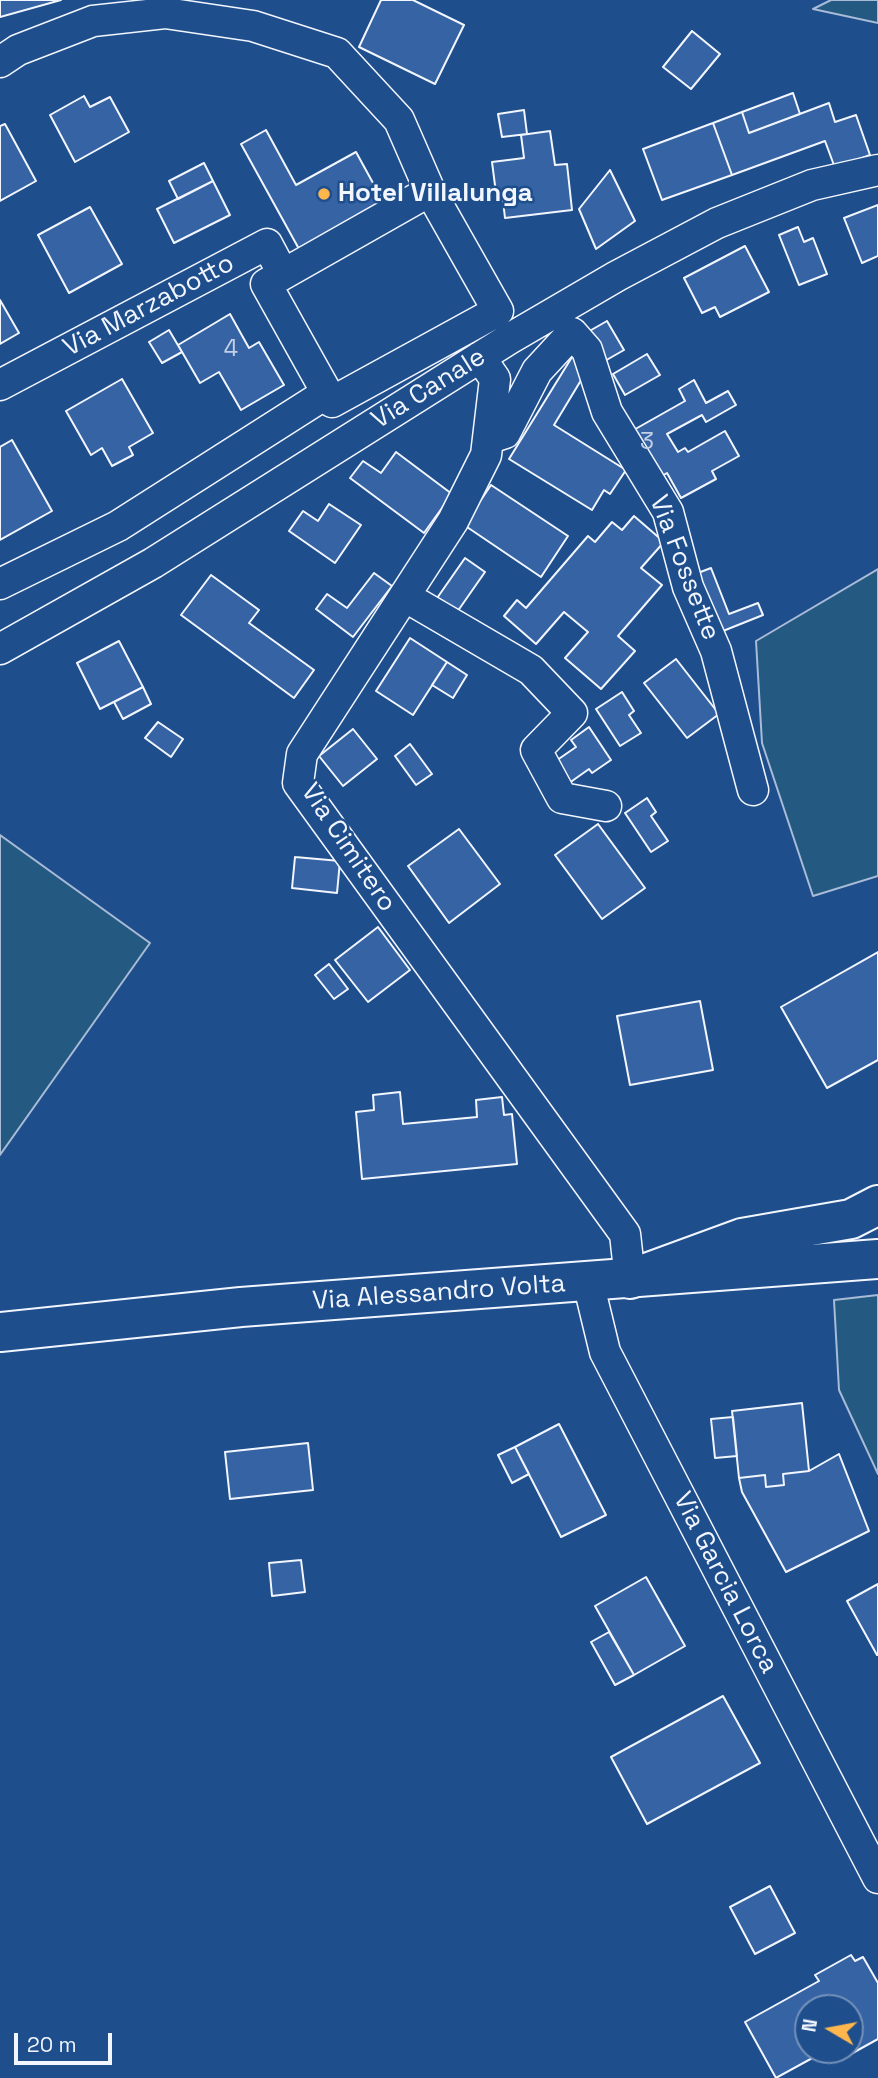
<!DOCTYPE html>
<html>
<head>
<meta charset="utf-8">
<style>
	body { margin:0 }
	#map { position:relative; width:878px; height:2078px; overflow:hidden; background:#1f4e8c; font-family:"Space Grotesk",sans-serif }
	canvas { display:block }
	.north { position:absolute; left:794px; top:1994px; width:70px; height:70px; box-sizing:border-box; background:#1f4e8c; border:2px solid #7391ba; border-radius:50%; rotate:280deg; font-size:19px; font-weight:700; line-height:28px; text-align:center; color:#f2f6ff }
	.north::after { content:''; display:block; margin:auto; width:24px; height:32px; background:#ffb74d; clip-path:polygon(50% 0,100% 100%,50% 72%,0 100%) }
	.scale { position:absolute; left:14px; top:2033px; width:98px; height:32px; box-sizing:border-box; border:4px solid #f2f6ff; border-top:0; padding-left:9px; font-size:21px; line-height:24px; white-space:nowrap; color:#f2f6ff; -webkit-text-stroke:5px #1f4e8c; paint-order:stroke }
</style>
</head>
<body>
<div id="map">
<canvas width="878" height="2078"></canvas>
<div class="north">N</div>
<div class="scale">20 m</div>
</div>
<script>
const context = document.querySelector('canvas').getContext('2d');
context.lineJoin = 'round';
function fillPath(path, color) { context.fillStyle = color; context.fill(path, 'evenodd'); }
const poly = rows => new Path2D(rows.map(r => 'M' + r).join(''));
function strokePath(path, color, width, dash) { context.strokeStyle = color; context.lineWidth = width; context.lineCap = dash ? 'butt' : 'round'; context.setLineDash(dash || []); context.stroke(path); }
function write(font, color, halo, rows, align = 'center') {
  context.font = font + ' "Space Grotesk",sans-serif'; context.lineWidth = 5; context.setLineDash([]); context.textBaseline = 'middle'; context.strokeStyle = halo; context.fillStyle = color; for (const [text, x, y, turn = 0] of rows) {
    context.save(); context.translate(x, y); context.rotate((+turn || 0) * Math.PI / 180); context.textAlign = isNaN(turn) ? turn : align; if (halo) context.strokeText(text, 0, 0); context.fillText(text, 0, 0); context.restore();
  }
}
const green = poly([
	[831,0,878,0,878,23,813,9,831,0],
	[878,569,878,876,813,896,762,743,756,641,878,569],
	[0,835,150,943,0,1155,0,835],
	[878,1295,878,1474,839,1390,834,1300,878,1295]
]);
fillPath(green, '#245a82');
strokePath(green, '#a8bbd7', 2);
const building = poly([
	[0,0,61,0,0,17,0,0],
	[381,0,413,0,464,25,435,84,359,47,381,0],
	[692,31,720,54,691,89,663,67,692,31],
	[793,93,800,114,749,133,742,112,793,93],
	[84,96,90,107,110,97,129,132,75,162,50,115,84,96],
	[829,103,835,122,856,115,870,155,835,168,825,141,732,175,713,123,742,112,749,133,829,103],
	[524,110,527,134,502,137,498,114,524,110],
	[713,123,732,175,662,200,643,149,713,123],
	[5,124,36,181,0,201,0,126,5,124],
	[266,130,296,185,356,152,384,203,299,249,241,144,266,130],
	[550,131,555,165,567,164,572,210,505,218,502,192,496,193,492,162,524,158,521,135,550,131],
	[204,163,213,181,178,199,169,181,204,163],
	[610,170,635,221,596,249,579,209,610,170],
	[213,181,230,215,174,243,157,209,213,181],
	[878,205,878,256,862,263,844,218,878,205],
	[90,207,122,264,69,293,38,235,90,207],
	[798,227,804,242,813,238,827,274,799,285,779,235,798,227],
	[745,246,769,292,720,317,715,307,702,313,684,278,745,246],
	[0,300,19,333,0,344,0,300],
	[230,314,249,348,259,342,284,385,241,410,219,372,200,383,178,345,230,314],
	[607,321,624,350,603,362,586,333,607,321],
	[169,330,182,352,162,363,149,342,169,330],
	[647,354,660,375,625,395,613,374,647,354],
	[572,357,589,367,554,425,626,470,610,494,604,490,592,510,509,459,572,357],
	[122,379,153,433,129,447,133,455,112,466,102,448,91,455,66,411,122,379],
	[694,380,706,403,728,391,736,405,706,422,702,415,667,434,678,452,685,448,688,452,725,431,739,456,712,471,716,479,681,498,667,473,650,483,623,436,685,401,679,389,694,380],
	[12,440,52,511,0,540,0,447,12,440],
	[396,452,452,494,424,533,350,478,363,461,381,473,396,452],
	[491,485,568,536,541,577,464,525,491,485],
	[329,504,361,525,335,563,289,531,303,511,318,521,329,504],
	[634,516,664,542,641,568,662,585,618,636,635,651,601,689,565,658,588,632,564,612,536,644,504,616,517,600,526,608,588,536,595,542,612,522,622,530,634,516],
	[465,558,485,572,455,615,435,601,465,558],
	[711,568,729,614,758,603,763,615,713,635,690,576,711,568],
	[374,573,392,586,353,637,316,609,327,594,347,608,374,573],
	[211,575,259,610,249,623,314,670,294,698,181,615,211,575],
	[410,638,447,662,413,715,376,691,410,638],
	[119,641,143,687,100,709,77,663,119,641],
	[676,659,719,714,687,738,644,683,676,659],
	[447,662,467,675,453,698,432,685,447,662],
	[143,687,151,704,123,719,114,702,143,687],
	[622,692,634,711,629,715,641,733,620,746,596,709,622,692],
	[158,722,183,739,171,757,145,738,158,722],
	[589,727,611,760,592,773,589,769,565,786,550,765,576,747,571,740,589,727],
	[353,729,377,759,343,786,319,756,353,729],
	[410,744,432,774,416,785,395,756,410,744],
	[647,798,656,812,651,816,668,841,651,852,625,813,647,798],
	[598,824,645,888,602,919,555,855,598,824],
	[459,829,500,884,449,923,408,866,459,829],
	[295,857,340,861,337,893,292,888,295,857],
	[378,927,410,970,368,1002,335,960,378,927],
	[878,952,878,1060,827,1088,781,1007,878,952],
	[329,964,348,989,334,999,315,975,329,964],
	[700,1001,713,1070,630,1085,617,1016,700,1001],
	[400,1092,403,1124,477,1117,476,1100,502,1097,504,1115,512,1114,517,1164,362,1179,356,1112,374,1110,373,1095,400,1092],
	[802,1403,809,1471,783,1474,784,1485,766,1487,765,1475,739,1478,732,1411,802,1403],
	[733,1417,737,1456,715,1458,711,1419,733,1417],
	[559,1424,606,1515,561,1537,515,1447,559,1424],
	[308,1443,313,1490,230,1499,225,1452,308,1443],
	[515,1447,529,1474,512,1483,498,1455,515,1447],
	[839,1454,869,1531,786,1572,742,1492,739,1478,765,1475,766,1487,784,1485,783,1474,809,1471,839,1454],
	[301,1560,305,1592,272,1596,269,1563,301,1560],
	[646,1577,685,1646,634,1675,595,1606,646,1577],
	[878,1584,878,1655,877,1655,847,1601,878,1584],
	[609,1632,634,1675,615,1685,591,1642,609,1632],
	[723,1696,760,1763,647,1824,611,1757,723,1696],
	[770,1886,795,1933,755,1954,730,1907,770,1886],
	[851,1955,855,1961,863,1957,878,1983,878,2039,840,2060,835,2050,850,2050,850,2008,808,2008,808,2050,827,2050,776,2078,745,2022,819,1981,815,1975,851,1955]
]);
fillPath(building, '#3563a3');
strokePath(building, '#f2f6ff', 2);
const street = poly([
	[0,62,18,50,93,21,165,13,253,26,337,53,399,120,430,191],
	[430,191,498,311,332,402,266,284,430,191],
	[480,357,495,379,486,455,453,521,302,754,298,783,625,1234,630,1279],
	[0,385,267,244,283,274],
	[490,438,505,433,537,371,572,333,587,350,607,412,668,512,688,587,716,651,753,790],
	[0,584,118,526,327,393],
	[406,597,531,670,572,713,536,750,562,798,606,806],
	[0,649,153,563,509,339,617,276,717,223,812,185,878,170],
	[588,1282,605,1352,878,1878]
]);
const secondary = poly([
	[0,1332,241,1307,878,1259]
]);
const primary = poly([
	[630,1279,742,1238,851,1219,878,1205]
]);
strokePath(street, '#f2f6ff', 33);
strokePath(secondary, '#f2f6ff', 42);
strokePath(primary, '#f2f6ff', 42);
strokePath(street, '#1f4e8c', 30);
strokePath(secondary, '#1f4e8c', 38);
strokePath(primary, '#1f4e8c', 38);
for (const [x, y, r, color] of [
	[324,194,7,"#ffb74d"]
]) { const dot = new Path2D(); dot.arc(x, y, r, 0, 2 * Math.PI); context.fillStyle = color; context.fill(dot); strokePath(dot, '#1f4e8c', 2.5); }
write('23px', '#c3d1e8', null, [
	["4",231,350],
	["3",647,443]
]);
write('bold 26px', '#f2f6ff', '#1f4e8c', [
	["Hotel Villalunga",338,194]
], 'left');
write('26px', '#f2f6ff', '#1f4e8c', [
	["Via Marzabotto",149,306,-28],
	["Via Canale",429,389,-32],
	["Via Fossette",684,568,69],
	["Via Cimitero",348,848,56],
	["Via Alessandro Volta",439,1293,-4],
	["Via Garcia Lorca",725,1583,63]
]);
</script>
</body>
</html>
